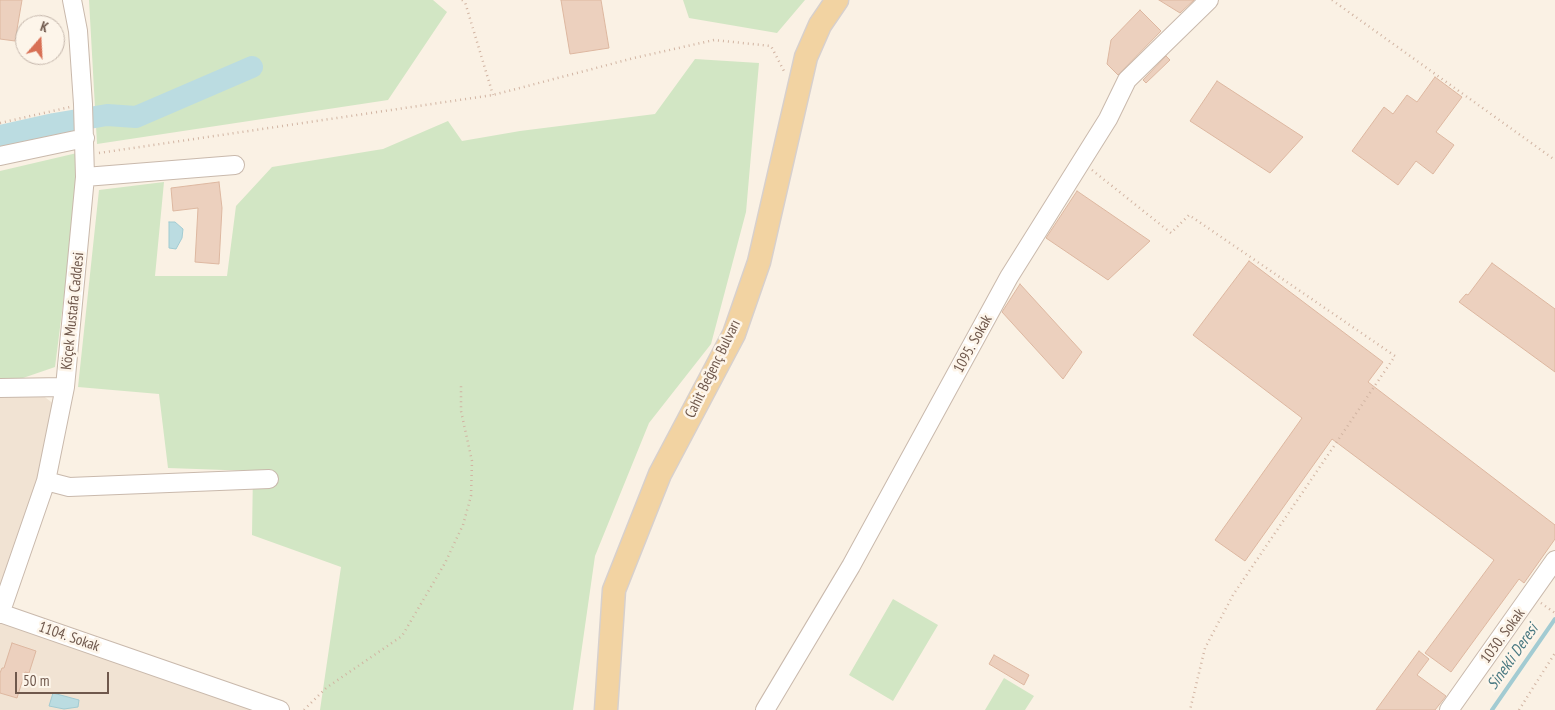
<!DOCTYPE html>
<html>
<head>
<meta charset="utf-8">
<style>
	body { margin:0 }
	#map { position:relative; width:1555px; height:710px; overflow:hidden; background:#faf1e4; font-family:"PT Sans Narrow",sans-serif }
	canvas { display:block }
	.north { position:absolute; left:15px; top:15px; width:50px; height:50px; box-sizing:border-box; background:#fdf5ea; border:1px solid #c4b6ab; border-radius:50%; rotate:19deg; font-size:14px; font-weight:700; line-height:20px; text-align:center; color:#6f584c }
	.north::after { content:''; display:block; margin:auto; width:18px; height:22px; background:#d87055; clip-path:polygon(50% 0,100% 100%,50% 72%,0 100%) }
	.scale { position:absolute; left:15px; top:672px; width:94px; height:22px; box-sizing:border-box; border:2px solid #6f584c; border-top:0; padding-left:6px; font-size:15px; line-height:18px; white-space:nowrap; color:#6f584c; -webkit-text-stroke:4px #fdf5ea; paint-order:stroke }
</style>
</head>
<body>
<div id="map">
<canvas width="1555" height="710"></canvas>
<div class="north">K</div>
<div class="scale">50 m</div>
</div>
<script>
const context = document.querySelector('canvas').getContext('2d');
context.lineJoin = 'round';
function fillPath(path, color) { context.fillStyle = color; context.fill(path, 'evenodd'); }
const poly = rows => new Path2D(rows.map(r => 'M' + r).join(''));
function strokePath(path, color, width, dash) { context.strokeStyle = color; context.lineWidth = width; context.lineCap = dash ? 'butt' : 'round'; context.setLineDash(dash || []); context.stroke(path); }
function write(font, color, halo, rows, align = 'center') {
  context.font = font + ' "PT Sans Narrow",sans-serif'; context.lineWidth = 5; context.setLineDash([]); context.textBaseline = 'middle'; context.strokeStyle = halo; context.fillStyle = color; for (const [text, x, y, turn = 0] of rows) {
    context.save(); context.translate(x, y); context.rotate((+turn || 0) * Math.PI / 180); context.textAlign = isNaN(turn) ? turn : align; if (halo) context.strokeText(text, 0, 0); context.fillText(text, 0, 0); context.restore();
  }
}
fillPath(poly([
	[41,394,55,405,46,481,0,613,280,710,0,710,0,397]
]), '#f1e3d3');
fillPath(poly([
	[89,0,433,0,447,12,388,100,97,144],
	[683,0,805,0,777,33,689,18],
	[695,59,759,63,746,212,711,344,649,423,595,556,573,710,320,710,341,567,252,535,253,471,168,468,159,394,78,387,99,190,164,182,155,276,227,276,236,206,272,167,383,149,448,121,462,141,520,131,655,114],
	[77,153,76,201,55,367,23,378,0,379,0,171],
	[893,599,938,625,893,701,849,675],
	[1004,678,1034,696,1025,710,985,710]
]), '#d2e6c4');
const water = poly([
	[169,222,175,222,183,229,182,238,176,249,169,248,169,222],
	[53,693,79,700,78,707,64,709,49,706,53,693]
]);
fillPath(water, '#bbdce1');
strokePath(water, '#a2cbd2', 1);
strokePath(poly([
	[1492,710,1555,619]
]), '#a2cbd2', 4);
strokePath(poly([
	[0,136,54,124,107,115,136,117,252,67]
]), '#bbdce1', 22);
const building = poly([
	[0,0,22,0,15,41,0,39,0,0],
	[561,0,601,0,609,48,570,54,561,0],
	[1159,0,1194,0,1180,13,1159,0],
	[1140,10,1161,31,1118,75,1107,64,1111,40,1140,10],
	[1166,56,1170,60,1146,83,1143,80,1166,56],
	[1435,77,1462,97,1436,132,1454,145,1433,174,1416,161,1398,185,1352,151,1384,107,1393,114,1407,95,1417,102,1435,77],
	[1217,81,1303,137,1270,173,1190,121,1217,81],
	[219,182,222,208,219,264,195,262,198,208,173,211,171,188,219,182],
	[1077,191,1150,241,1108,280,1046,238,1077,191],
	[1249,261,1383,362,1368,382,1555,525,1555,539,1524,583,1519,579,1451,672,1425,653,1494,560,1332,439,1245,561,1215,540,1302,418,1193,335,1249,261],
	[1492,263,1555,309,1555,372,1459,302,1466,294,1468,295,1492,263],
	[1020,284,1082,352,1063,379,1002,312,1020,284],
	[12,643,36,651,29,673,25,672,17,698,0,693,0,673,2,668,4,668,12,643],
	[1419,651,1429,659,1417,675,1446,696,1435,710,1376,710,1419,651],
	[994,655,1029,675,1024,685,989,664,994,655]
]);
fillPath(building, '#ecd0be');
strokePath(building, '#ddb7a0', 1);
const minor = poly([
	[0,156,85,138],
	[85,177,235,165],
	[0,388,65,387],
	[46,481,69,487,269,479],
	[0,613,280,710],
	[0,614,46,481,65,387,85,177,83,104,78,31,72,0],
	[765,710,851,566,1009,277,1108,119,1127,80,1209,0],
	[1449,710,1555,560]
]);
const major = poly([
	[606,710,614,590,660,474,734,334,759,262,806,57,820,25,837,0]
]);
strokePath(minor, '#c9b9ac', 20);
strokePath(major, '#d7d0cd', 25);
strokePath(poly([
	[462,0,465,2,493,95],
	[1332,0,1555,160],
	[0,123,70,107],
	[99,153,493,95,634,58,714,40,771,46,785,73],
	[1092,170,1171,233,1189,215,1395,356,1233,595,1205,648,1190,710],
	[1541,603,1555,613],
	[304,710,326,688,402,636,445,563,463,525,471,496,472,461,461,411,461,386],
	[1519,710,1555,653]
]), '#d1b4a2', 2.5, [1, 4]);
strokePath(minor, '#fff', 18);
strokePath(major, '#f2d3a2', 22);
write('15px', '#6f584c', '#fdf5ea', [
	["Köçek Mustafa Caddesi",73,311,-84],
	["1095. Sokak",973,344,-61],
	["Cahit Beğenç Bulvarı",713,369,-64],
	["1030. Sokak",1503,636,-54],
	["1104. Sokak",69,637,19]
]);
write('italic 16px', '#487881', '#fdf5ea', [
	["Sinekli Deresi",1513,657,-55]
]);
</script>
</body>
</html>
